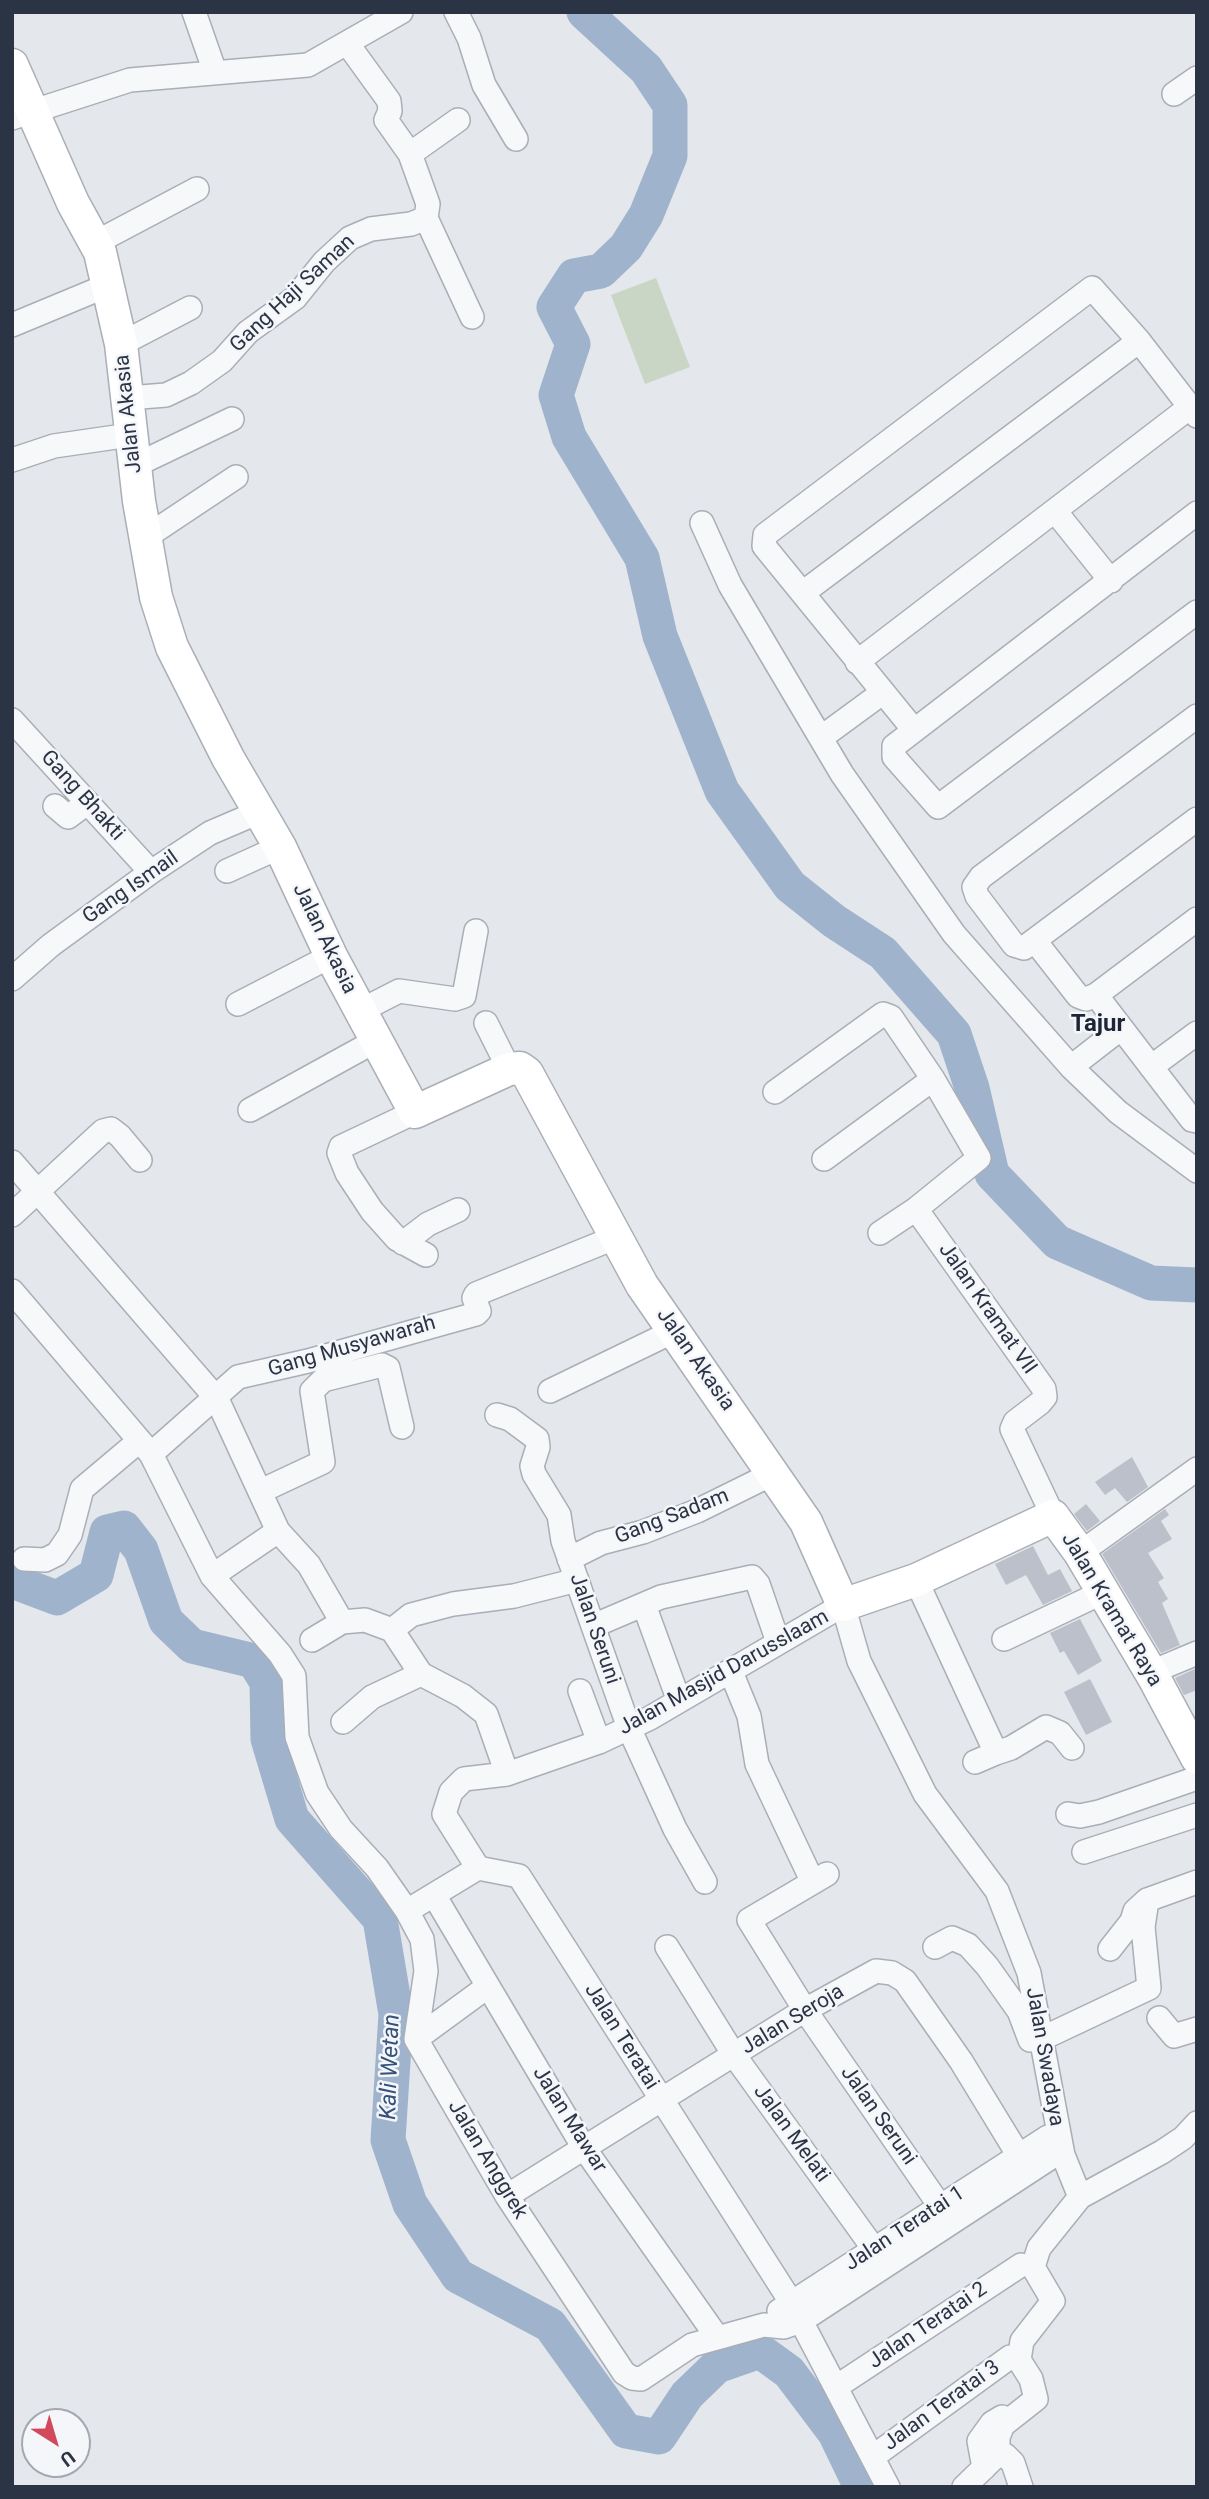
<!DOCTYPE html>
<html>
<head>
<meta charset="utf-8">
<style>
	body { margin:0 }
	#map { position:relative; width:1209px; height:2499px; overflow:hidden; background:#e4e7ec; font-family:Roboto,sans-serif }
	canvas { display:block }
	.frame { position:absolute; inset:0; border:14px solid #2b3445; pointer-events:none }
	.north { position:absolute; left:21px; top:2408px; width:70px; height:70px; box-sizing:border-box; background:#f4f6f9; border:2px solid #a4a8b1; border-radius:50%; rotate:143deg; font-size:19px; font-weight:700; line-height:28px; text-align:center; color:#2b3445 }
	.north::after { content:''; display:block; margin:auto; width:24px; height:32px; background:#d1495b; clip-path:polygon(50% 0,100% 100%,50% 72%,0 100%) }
</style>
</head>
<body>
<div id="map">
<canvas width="1209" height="2499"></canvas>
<div class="frame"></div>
<div class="north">U</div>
</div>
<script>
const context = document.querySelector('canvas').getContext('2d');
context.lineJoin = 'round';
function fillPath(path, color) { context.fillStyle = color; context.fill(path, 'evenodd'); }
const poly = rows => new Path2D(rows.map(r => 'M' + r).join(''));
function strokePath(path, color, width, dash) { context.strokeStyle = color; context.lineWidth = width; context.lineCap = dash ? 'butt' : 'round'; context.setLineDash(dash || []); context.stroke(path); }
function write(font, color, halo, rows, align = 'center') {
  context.font = font + ' Roboto,sans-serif'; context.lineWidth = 5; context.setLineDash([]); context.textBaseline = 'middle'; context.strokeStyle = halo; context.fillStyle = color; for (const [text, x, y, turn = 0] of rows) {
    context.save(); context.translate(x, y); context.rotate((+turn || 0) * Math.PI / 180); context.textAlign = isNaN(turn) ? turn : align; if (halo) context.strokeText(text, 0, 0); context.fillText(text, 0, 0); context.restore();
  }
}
fillPath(poly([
	[656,278,690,367,645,384,611,295]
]), '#c9d6c5');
strokePath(poly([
	[584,12,646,69,670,105,670,156,646,215,626,247,601,271,574,276,554,307,573,344,556,395,569,437,642,558,660,636,722,791,790,886,834,921,883,953,954,1034,972,1088,992,1174,1057,1242,1151,1283,1197,1285],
	[12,1581,57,1598,96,1575,107,1532,124,1528,141,1550,166,1621,192,1646,254,1661,267,1682,268,1739,292,1819,380,1919,396,2014,388,2140,410,2204,458,2276,550,2325,626,2431,659,2437,687,2395,717,2366,760,2351,789,2372,835,2433,861,2487]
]), '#9fb4cc', 35);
fillPath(poly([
	[1132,1457,1148,1487,1127,1502,1115,1488,1105,1495,1095,1482],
	[1086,1504,1100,1521,1087,1531,1074,1514],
	[1165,1509,1169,1515,1161,1521,1172,1539,1148,1553,1164,1578,1158,1582,1168,1599,1162,1603,1180,1645,1161,1653,1102,1554],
	[1033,1546,1048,1575,1060,1569,1072,1591,1043,1605,1026,1575,1006,1585,995,1564],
	[1080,1619,1102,1661,1078,1675,1064,1651,1060,1653,1050,1633],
	[1197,1668,1197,1690,1184,1695,1175,1678],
	[1090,1679,1112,1722,1086,1735,1064,1692]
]), '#bbc0ca');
const street = poly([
	[194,12,215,72],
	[456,12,469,38,484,85,516,139],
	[347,43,389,101,390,111,386,120,410,154,428,204,426,218],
	[1174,94,1197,78],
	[12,118,130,80,308,65,401,12],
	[410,154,458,120],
	[426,218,472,317],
	[95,243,197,189],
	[12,325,106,286],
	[121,344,190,308],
	[128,398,166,395,191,383,222,361,248,332,295,298,324,262,350,238,371,229,411,224,426,218],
	[12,460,54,446,130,435],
	[134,466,232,419],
	[1055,511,1111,581],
	[1197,513,894,746,894,757,938,807,1197,612],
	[702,523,730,585,842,774,954,934,1071,1067,1118,1112,1197,1171],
	[146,537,236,477],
	[804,592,1139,341],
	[857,662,1190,407],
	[1197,716,981,877,974,887,977,896,1014,945,1024,948,1197,819],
	[12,720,151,872],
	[914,730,764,546,765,535,1092,288,1139,341,1197,416],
	[822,737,882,693],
	[55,806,68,817,87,803],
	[227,871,280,847],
	[1035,941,1078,996,1086,999,1096,995,1197,919],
	[12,979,51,945,151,872,210,833,259,812],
	[1096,995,1192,1120,1197,1121],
	[238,1004,331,956],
	[360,1011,399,991,455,999,464,996,476,931],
	[486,1023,509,1069],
	[1071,1067,1120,1029],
	[1151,1067,1197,1033],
	[775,1092,883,1014,891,1017,933,1079,979,1158,916,1209,880,1233],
	[250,1110,377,1040],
	[415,1112,341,1147,339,1153,347,1173,372,1211,397,1239,426,1255],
	[824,1159,933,1079],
	[12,1162,217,1399,278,1531,212,1576],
	[916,1209,1044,1389,1045,1397,1040,1403,1015,1422,1012,1429,1053,1516],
	[12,1215,103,1131,111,1129,120,1136,140,1160],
	[403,1243,428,1224,458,1210],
	[12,1291,151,1454,212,1576,280,1654,294,1676,297,1737,317,1793,341,1829,377,1868,407,1911,422,1939,426,1971,416,2039,507,2196,624,2373,632,2378,641,2379,692,2345,764,2325,784,2327,801,2321,1053,2156],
	[550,1391,674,1331],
	[497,1415,510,1419,537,1439,538,1447,532,1466,534,1474,559,1515,563,1541,629,1728,675,1829,705,1882],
	[151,1454,238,1377,308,1361,476,1314,479,1311,474,1298,476,1294,614,1238],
	[261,1491,323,1462,312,1391,323,1380,382,1365,388,1368,402,1427],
	[278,1531,309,1565,342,1622],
	[1080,1553,1197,1469],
	[24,1559,45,1560,57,1554,70,1535,82,1489,139,1441],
	[569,1559,601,1543,643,1532,697,1511,774,1473],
	[916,1580,996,1753,1011,1748,1046,1727,1060,1733,1072,1748],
	[644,1605,679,1701],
	[593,1626,661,1597,752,1577,758,1584,778,1642],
	[392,1630,411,1615,453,1604,514,1596,577,1580],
	[1004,1639,1101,1593],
	[312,1640,342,1622,365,1620,392,1630,421,1674,463,1696,486,1714,507,1774],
	[731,1672,749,1716,757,1764,808,1872],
	[1153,1676,1166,1666,1197,1653],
	[580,1691,599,1742],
	[343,1722,372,1697,421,1674],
	[975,1762,996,1753],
	[1068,1814,1080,1816,1099,1812,1197,1778],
	[1084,1852,1197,1815],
	[478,1868,444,1814,451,1792,464,1779,507,1774,599,1742,650,1718,843,1605,859,1661,925,1794,997,1891,1029,1973,1063,2155,1080,2197],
	[827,1874,749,1920,805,2010,940,2206],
	[434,1895,584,2148,717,2337],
	[407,1911,478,1868,519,1876,791,2302,888,2487],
	[667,1947,734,2055,874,2249],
	[935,1947,952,1938,968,1945,987,1966,1019,2011,1030,2040],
	[1110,1949,1132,1921,1135,1911,1147,1900,1197,1882],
	[1159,2018,1174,2036,1197,2029],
	[416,2039,487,1987],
	[1041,2039,1149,1988,1143,1927,1147,1900],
	[507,2196,805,2010,876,1971,892,1973,905,1981,961,2061,1019,2156],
	[779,2311,1048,2137],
	[836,2387,1021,2265],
	[998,2455,998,2437,1003,2425,1036,2399,1031,2379,1019,2360,1022,2341,1053,2301,1033,2267,1039,2248,1080,2197,1162,2152,1183,2138,1197,2123],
	[998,2455,1005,2455,1013,2463,1021,2487],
	[874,2456,1010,2357],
	[984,2468,979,2441,992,2423,1002,2417],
	[964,2487,995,2457]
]);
const secondary = poly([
	[12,65,73,203,100,252,121,344,139,501,156,597,172,647,228,758,280,847,331,956,415,1112,509,1069,520,1068,527,1073,642,1285,806,1522,843,1605,916,1580,1053,1516,1080,1553,1153,1676,1197,1758]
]);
strokePath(street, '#a9aeb7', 26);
strokePath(secondary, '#a9aeb7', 35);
strokePath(street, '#f7f8fa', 23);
strokePath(secondary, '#fff', 32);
write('21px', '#2b3445', '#f4f6f9', [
	["Gang Haji Saman",293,294,-43],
	["Jalan Akasia",129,414,-96],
	["Gang Bhakti",82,796,48],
	["Gang Ismail",131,888,-35],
	["Jalan Akasia",324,939,64],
	["Jalan Kramat VII",987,1309,55],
	["Gang Musyawarah",352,1347,-16],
	["Jalan Akasia",695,1360,55],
	["Gang Sadam",672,1517,-21],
	["Jalan Kramat Raya",1111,1610,59],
	["Jalan Seruni",594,1629,71],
	["Jalan Masjid Darusslaam",724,1673,-29],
	["Jalan Seroja",793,2020,-31],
	["Jalan Teratai",621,2037,58],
	["Jalan Swadaya",1044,2057,80],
	["Jalan Seruni",878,2116,55],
	["Jalan Mawar",569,2120,58],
	["Jalan Melati",791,2134,54],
	["Jalan Anggrek",487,2160,59],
	["Jalan Teratai 1",905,2229,-33],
	["Jalan Teratai 2",928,2326,-34],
	["Jalan Teratai 3",942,2406,-36]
]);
write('italic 23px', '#34527a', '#f4f6f9', [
	["Kali Wetan",391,2067,-88]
]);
write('bold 24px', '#1d2536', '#f4f6f9', [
	["Tajur",1098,1025]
]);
</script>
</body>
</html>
